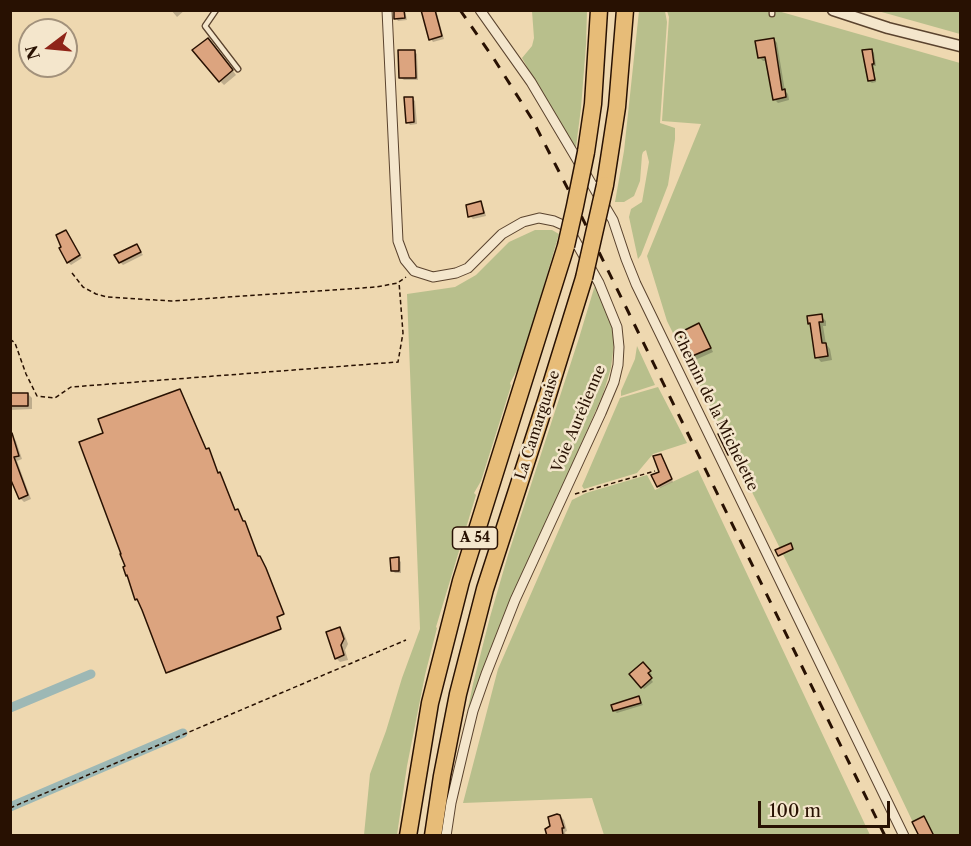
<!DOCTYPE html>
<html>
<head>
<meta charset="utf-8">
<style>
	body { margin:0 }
	#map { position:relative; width:971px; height:846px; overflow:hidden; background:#eed8b0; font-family:"Libre Caslon Text",serif }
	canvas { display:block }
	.frame { position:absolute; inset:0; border:12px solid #281102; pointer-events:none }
	.north { position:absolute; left:18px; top:18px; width:60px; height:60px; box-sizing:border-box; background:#f4e6cc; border:2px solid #a2917b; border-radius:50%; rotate:254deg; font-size:16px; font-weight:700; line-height:24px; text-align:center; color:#281102 }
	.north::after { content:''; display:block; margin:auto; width:21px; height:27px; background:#8f2418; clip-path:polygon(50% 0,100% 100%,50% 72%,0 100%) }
	.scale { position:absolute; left:758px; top:801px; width:132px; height:27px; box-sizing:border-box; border:3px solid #281102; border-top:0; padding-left:8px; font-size:18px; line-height:21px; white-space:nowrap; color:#281102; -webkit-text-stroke:4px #f4e6cc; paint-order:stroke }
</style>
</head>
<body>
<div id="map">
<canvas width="971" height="846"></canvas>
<div class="frame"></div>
<div class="north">N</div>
<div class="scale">100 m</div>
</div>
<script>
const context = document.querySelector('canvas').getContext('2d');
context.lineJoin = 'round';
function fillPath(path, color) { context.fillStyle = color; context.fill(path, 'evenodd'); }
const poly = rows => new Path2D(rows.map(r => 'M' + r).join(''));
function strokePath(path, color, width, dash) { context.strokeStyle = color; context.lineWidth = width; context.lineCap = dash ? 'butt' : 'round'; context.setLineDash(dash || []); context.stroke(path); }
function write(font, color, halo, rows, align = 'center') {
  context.font = font + ' "Libre Caslon Text",serif'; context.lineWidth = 5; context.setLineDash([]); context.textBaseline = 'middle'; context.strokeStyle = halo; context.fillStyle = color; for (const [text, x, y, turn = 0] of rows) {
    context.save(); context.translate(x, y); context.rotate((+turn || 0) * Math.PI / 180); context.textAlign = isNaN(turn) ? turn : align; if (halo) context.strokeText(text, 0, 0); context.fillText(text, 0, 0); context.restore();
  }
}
fillPath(poly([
	[532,11,587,11,586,45,581,108,576,147,574,149,522,58,532,46,534,38],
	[639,11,665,11,667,22,660,123,675,128,675,139,668,185,641,255,638,259,629,217,631,209,642,202,649,162,646,150,643,152,642,155,640,181,634,196,624,202,615,202,624,151],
	[667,11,778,11,960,63,960,835,919,835,836,661,667,321,647,256,701,124,662,121,669,17],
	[878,11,960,11,960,34],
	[535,230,552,230,559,234,521,363,510,383,511,386,481,481,474,493,476,495,436,627,437,628,425,675,407,766,397,835,364,835,370,774,386,731,402,678,420,629,407,294,455,287,476,275,509,242],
	[595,285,612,325,614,344,611,368,603,394,512,602,459,752,473,684,490,617,508,555,579,338],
	[637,346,655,385,621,396,621,391,635,359],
	[658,387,687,443,653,454,637,473,584,489,582,486,620,398],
	[698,470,870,835,604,835,592,798,463,803,498,669,572,500,586,493,647,475,655,490]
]), '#b8bf8c');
fillPath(poly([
	[171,10,185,10,177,17],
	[395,10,405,10,407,20,398,21,396,18],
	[423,10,436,10,444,39,433,42,431,39],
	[774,39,777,43,785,91,788,94,789,100,778,103,774,99,767,61,763,61,759,57],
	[213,44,236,75,224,85,220,81],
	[872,50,874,53,876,66,873,66,876,82,872,83,869,81],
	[414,51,417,54,418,80,404,80,401,78],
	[412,98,415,101,417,124,410,125,408,122],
	[481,203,483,206,486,216,473,219,470,216],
	[66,232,82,258,71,265,68,262],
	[137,246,143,255,123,265,120,262],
	[821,316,826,321,826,326,823,326,826,344,830,349,832,360,821,362,817,357,812,325,810,323],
	[698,325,702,329,713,352,695,360,692,356,681,334],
	[10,394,28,394,32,398,32,409,10,410],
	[724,433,727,436,736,455,732,457,729,454],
	[13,437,16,441,22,459,17,461,31,499,24,502,20,498,10,474],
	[206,450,218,474,221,475,236,511,243,523,259,558,266,570,284,615,276,618,281,630,169,673,143,610,136,599],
	[661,456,663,458,673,482,660,488,658,486],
	[398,559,401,562,401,573,395,573,392,570],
	[340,629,344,633,348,644,345,650,348,660,340,662,336,658],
	[643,664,652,675,649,677,653,682,644,689,631,674],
	[639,698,643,705,617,713,614,711],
	[560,816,564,820,567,831,565,832,566,836,549,836]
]), '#0003');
strokePath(poly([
	[10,708,91,674],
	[10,807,183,733]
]), '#9db8b5', 9);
const building = poly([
	[394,10,404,10,405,18,394,19,394,10],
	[421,10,435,10,442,36,429,40,421,10],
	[208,38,233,70,219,82,192,50,208,38],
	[774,38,782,90,785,89,786,97,773,100,765,57,758,58,755,41,774,38],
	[872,49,874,64,872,64,875,80,868,81,862,50,872,49],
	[398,50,415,50,416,78,399,78,398,50],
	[404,97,413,97,414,122,406,123,404,97],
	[481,201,484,213,468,217,466,205,481,201],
	[66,230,80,255,67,263,59,248,61,247,56,235,66,230],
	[137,244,141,252,119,263,114,255,137,244],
	[822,314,823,322,819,322,822,343,826,343,828,356,815,358,810,323,808,324,807,316,822,314],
	[699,323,711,348,690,357,679,333,699,323],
	[180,389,206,449,209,448,218,473,220,472,235,510,238,509,243,521,245,521,258,556,260,556,266,568,284,614,277,617,281,629,166,673,142,610,137,599,135,600,127,575,126,576,123,567,125,566,120,554,121,554,79,442,103,433,98,419,180,389],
	[10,393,28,393,28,406,10,406,10,393],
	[724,431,734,452,728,455,718,434,724,431],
	[10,433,12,433,19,456,14,457,28,495,19,499,10,478,10,433],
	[661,454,672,479,657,487,651,475,659,472,653,456,661,454],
	[791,543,793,549,778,556,775,550,791,543],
	[399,557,399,571,391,571,390,558,399,557],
	[340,627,344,639,341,645,344,655,335,659,326,632,340,627],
	[643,662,651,671,648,673,652,678,641,688,629,674,643,662],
	[639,696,641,703,613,711,611,705,639,696],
	[557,814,560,815,564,828,562,828,563,836,547,836,545,829,550,826,548,817,557,814],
	[924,816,934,836,919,836,912,822,924,816]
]);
fillPath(building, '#dca47f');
strokePath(building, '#281102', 1.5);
const service = poly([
	[216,10,205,26,238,69],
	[772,14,772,10]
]);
const minor = poly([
	[387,10,398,241,405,260,414,271,433,277,456,273,468,268,502,234,523,222,539,218,554,221,563,225,572,235,599,283,617,327,619,347,618,365,614,382,601,413,515,600,486,674,473,711,464,748,451,803,446,836],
	[480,10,531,82,613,220,626,259,636,284,904,836]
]);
const tertiary = poly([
	[833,10,888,28,960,46]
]);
const motorway = poly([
	[586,152,593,104,599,10],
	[605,185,617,107,625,10],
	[408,836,430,703,461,581,566,246],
	[433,836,442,776,458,694,485,589,546,401,584,278]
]);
strokePath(service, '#5a432e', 7);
strokePath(minor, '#5a432e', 11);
strokePath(tertiary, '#5a432e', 13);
strokePath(motorway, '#281102', 19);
strokePath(poly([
	[72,273,83,287,96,294,107,297,171,301,376,287,398,283],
	[10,339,15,343,26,374,37,396,55,398,71,387,398,362,403,333,399,282,406,277],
	[575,494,655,471],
	[10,808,406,640]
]), '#281102', 1.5, [4.5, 3]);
strokePath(service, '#f4e6cc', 4.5);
strokePath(minor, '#f4e6cc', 9);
strokePath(tertiary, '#f4e6cc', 10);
strokePath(motorway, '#e7bc78', 16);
strokePath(poly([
	[460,10,494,59,532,119,572,197,885,836]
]), '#281102', 3, [10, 10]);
const motorwayBridge = poly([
	[566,246,575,206,586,152],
	[584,278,605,185]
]);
strokePath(motorwayBridge, '#281102', 19, []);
strokePath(motorwayBridge, '#e7bc78', 16);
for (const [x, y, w] of [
	[475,538,45]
]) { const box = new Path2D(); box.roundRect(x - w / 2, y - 11, w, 22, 4.5); context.fillStyle = '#f4e6cc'; context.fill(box); strokePath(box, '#281102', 1.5); }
write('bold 14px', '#281102', null, [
	["A 54",475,538]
]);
write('15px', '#281102', '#f4e6cc', [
	["Chemin de la Michelette",715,411,64],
	["Voie Aurélienne",579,419,-67],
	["La Camarguaise",538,425,-72]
]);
</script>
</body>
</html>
